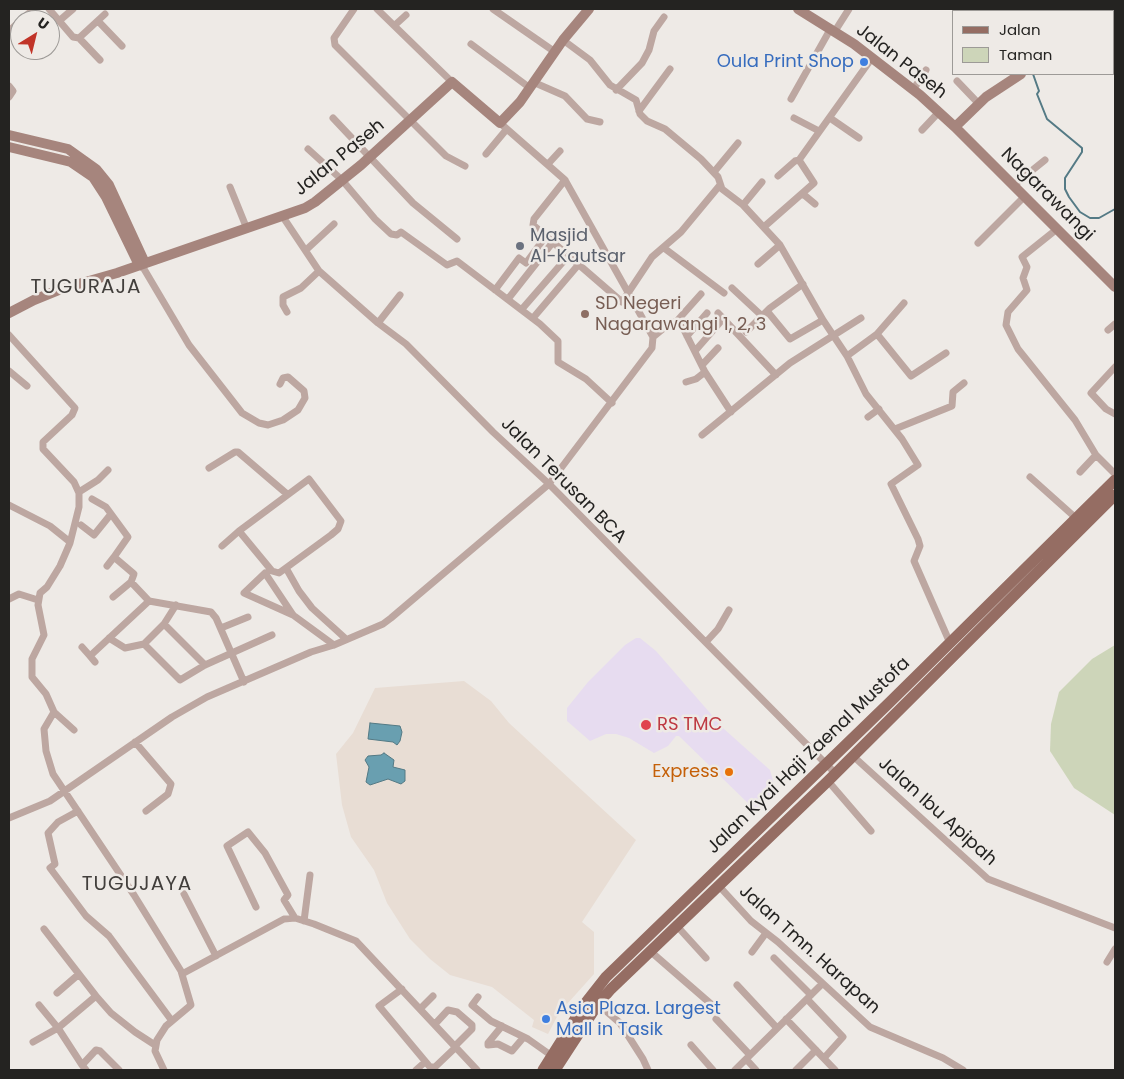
<!DOCTYPE html>
<html>
<head>
<meta charset="utf-8">
<style>
	body { margin:0 }
	#map { position:relative; width:1124px; height:1079px; overflow:hidden; background:#eeeae6; font-family:Poppins,sans-serif }
	canvas { display:block }
	.frame { position:absolute; inset:0; border:10px solid #242321; pointer-events:none }
	.legend { position:absolute; left:952px; top:10px; width:162px; height:65px; box-sizing:border-box; background:#eeeae6; border:1px solid #9d9a97; margin:0; padding:6px 9px; list-style:none; font-size:15px; color:#242321 }
	.legend li { display:flex; align-items:center; gap:10px; height:25px }
	.legend b { width:25px; border:1px solid #9d9a97 }
	.north { position:absolute; left:10px; top:10px; width:50px; height:50px; box-sizing:border-box; background:#eeeae6; border:1px solid #9d9a97; border-radius:50%; rotate:36deg; font-size:14px; font-weight:700; line-height:20px; text-align:center; color:#242321 }
	.north::after { content:''; display:block; margin:auto; width:18px; height:22px; background:#c13428; clip-path:polygon(50% 0,100% 100%,50% 72%,0 100%) }
</style>
</head>
<body>
<div id="map">
<canvas width="1124" height="1079"></canvas>
<div class="frame"></div>
<ul class="legend">
<li><b style="height:6px;background:#956d63"></b>Jalan</li>
<li><b style="height:14px;background:#cdd5b9"></b>Taman</li>
</ul>
<div class="north">U</div>
</div>
<script>
const context = document.querySelector('canvas').getContext('2d');
context.lineJoin = 'round';
function fillPath(path, color) { context.fillStyle = color; context.fill(path, 'evenodd'); }
const poly = rows => new Path2D(rows.map(r => 'M' + r).join(''));
function strokePath(path, color, width, dash) { context.strokeStyle = color; context.lineWidth = width; context.lineCap = dash ? 'butt' : 'round'; context.setLineDash(dash || []); context.stroke(path); }
function write(font, color, halo, rows, align = 'center') {
  context.font = font + ' Poppins,sans-serif'; context.lineWidth = 5; context.setLineDash([]); context.textBaseline = 'middle'; context.strokeStyle = halo; context.fillStyle = color; for (const [text, x, y, turn = 0] of rows) {
    context.save(); context.translate(x, y); context.rotate((+turn || 0) * Math.PI / 180); context.textAlign = isNaN(turn) ? turn : align; if (halo) context.strokeText(text, 0, 0); context.fillText(text, 0, 0); context.restore();
  }
}
fillPath(poly([
	[464,681,491,701,509,723,636,840,582,922,594,932,594,974,559,1013,548,1034,532,1027,534,1020,492,987,450,975,430,959,410,939,387,903,374,870,351,837,342,805,336,754,353,733,375,688]
]), '#e8ddd4');
fillPath(poly([
	[636,638,640,638,656,651,724,729,770,770,775,788,756,811,679,736,676,736,668,746,654,753,629,738,616,734,606,734,590,741,567,721,567,708,588,682,625,645]
]), '#e7dcf0');
fillPath(poly([
	[1115,645,1115,815,1074,788,1050,751,1051,724,1059,692,1092,659]
]), '#cdd5b9');
const water = poly([
	[370,723,400,726,402,732,400,741,397,745,393,742,368,739,370,723],
	[384,753,394,760,393,767,405,770,405,781,401,784,388,779,370,785,366,782,369,767,365,760,368,756,381,755,384,753]
]);
fillPath(water, '#699fb0');
strokePath(water, '#547a85', 1);
strokePath(poly([
	[999,9,1001,11],
	[1033,74,1039,91,1037,94,1047,119,1082,148,1082,152,1065,178,1065,189,1069,197,1080,212,1090,218,1099,218,1115,209]
]), '#547a85', 2);
strokePath(poly([
	[49,9,73,37,79,38,100,60],
	[354,9,334,38,335,45,446,156,465,166],
	[377,9,452,82],
	[493,9,555,52],
	[21,20,34,9],
	[59,21,73,9],
	[98,21,122,46],
	[395,25,406,15],
	[9,31,20,21],
	[835,31,849,9],
	[79,38,105,14],
	[563,40,590,60,610,85,636,100,640,114,647,121,665,129,701,159,718,177,722,189,743,205,780,245,823,320,847,356,866,394,902,439,918,465,891,484,918,539,920,546,914,561,950,643],
	[471,44,530,88],
	[957,81,979,104],
	[533,82,565,96,587,119,600,122],
	[9,86,13,91,9,97],
	[616,90,642,63,649,50,654,31,664,17],
	[913,90,926,70],
	[791,99,831,28],
	[639,111,670,69],
	[333,118,413,203,457,239],
	[794,118,819,131],
	[830,118,859,138],
	[922,130,939,112],
	[308,149,342,180,375,219,391,234,397,235,401,232,447,265,457,261,540,324,558,341,558,362,586,379,612,403],
	[486,154,506,130],
	[548,164,560,151],
	[714,172,738,143],
	[778,176,795,161,799,160],
	[565,180,534,219,533,225,622,302,652,257,681,232,720,185],
	[1014,185,1045,160],
	[230,187,247,229],
	[803,194,815,204],
	[743,205,762,182],
	[283,217,319,271,378,323,406,344,493,432,549,484,835,773],
	[765,226,814,183,799,160,872,58],
	[1057,229,1022,257,1027,267,1023,278,1027,290,1008,312,1006,325,1018,349,1075,420,1096,455,1115,474],
	[978,243,1025,196],
	[664,248,724,293],
	[306,250,334,224],
	[758,264,780,245],
	[139,265,144,269,189,345,242,413,259,423,268,425,283,420,298,410,305,398,304,391,288,377,283,378,280,384],
	[732,288,762,316],
	[495,290,519,258,526,263,546,236],
	[508,299,553,242],
	[522,309,569,255],
	[767,311,790,339,823,320],
	[287,312,283,305,283,297,301,288,319,271],
	[718,313,776,375],
	[533,318,579,264],
	[676,322,683,328,705,372,731,412],
	[378,323,400,295],
	[1108,330,1115,324],
	[746,332,770,308,803,284],
	[877,334,911,376,946,353],
	[9,335,75,408,72,415,43,442,43,449,74,482,79,493,79,507,70,543,60,566,47,587,40,593,38,605,44,635,32,659,32,677,46,694,54,712,44,729,46,751,53,774,134,895,181,971,191,1005,166,1026,157,1040,155,1051,164,1070],
	[687,336,707,313],
	[653,337,670,323,676,322,701,294],
	[695,351,723,319],
	[847,356,877,334,904,303],
	[702,365,718,348],
	[1115,367,1091,393,1106,409,1115,414],
	[9,371,27,386],
	[686,382,696,379,705,372],
	[868,417,879,409],
	[895,429,952,406,953,392,964,383],
	[702,435,790,363,861,318],
	[209,468,235,452,238,452,287,494],
	[1080,472,1096,455],
	[1030,477,1077,519],
	[79,492,98,480,108,470],
	[92,499,106,507,128,537,114,557,134,574,131,582],
	[9,505,50,526,70,542],
	[81,525,94,535,111,514],
	[222,546,239,531,272,571,279,573,331,535,338,529,341,521,309,479,239,531],
	[107,566,114,557],
	[286,568,299,591,312,608,346,639],
	[113,597,131,582,149,601,211,612,216,618,244,682],
	[9,599,19,594,38,600],
	[176,605,164,624,144,644,180,680,205,665,272,635],
	[293,615,244,593,265,573,293,615,334,645],
	[164,624,205,665],
	[221,628,248,617],
	[109,638,125,648,144,644],
	[706,642,718,629,729,610],
	[82,647,90,656],
	[95,662,90,656,149,601],
	[54,712,74,730],
	[135,742,171,784,168,794,146,811],
	[853,756,988,879,1115,928],
	[828,781,871,831],
	[78,811,58,822,48,833,55,864,50,868,86,916,109,936,172,1021],
	[9,818,50,801,172,717,207,697,311,652,334,645,383,624,391,618,549,484,652,348,653,337,565,180,500,123],
	[718,885,751,921,778,942,870,1027,943,1058,963,1070],
	[184,894,216,956],
	[256,907,227,846,248,832,265,853,288,895,284,900,295,918],
	[304,921,310,875],
	[676,925,706,958],
	[44,929,96,996,111,1013,135,1032,155,1045],
	[650,951,711,1004],
	[752,952,766,933],
	[774,958,811,995],
	[1107,962,1115,949],
	[182,974,284,919,295,918,314,924,356,941,477,1070],
	[737,985,777,1028],
	[402,989,379,1006,430,1067,435,1067,456,1047],
	[57,993,79,974],
	[478,997,472,1005,491,1021,528,1039,552,1056],
	[807,999,843,1037,824,1058],
	[598,1004,620,1023,643,1059,648,1070],
	[420,1009,433,996],
	[716,1019,750,1055],
	[786,1019,835,1070],
	[435,1024,448,1010,457,1012,472,1025,472,1029,455,1046],
	[502,1026,488,1043,488,1045,498,1044,512,1051,523,1038],
	[33,1042,58,1028,39,1005],
	[691,1045,713,1070],
	[746,1059,756,1070],
	[82,1065,58,1028,96,996],
	[86,1070,82,1065,96,1050,100,1051,119,1070],
	[416,1070,425,1062],
	[735,1070,822,984],
	[796,1070,816,1050]
]), '#bda7a1', 7);
strokePath(poly([
	[798,9,854,44,920,95,955,127,1115,287],
	[1080,9,1080,11],
	[1113,28,1115,26],
	[1113,58,1115,61],
	[955,127,986,97,1021,74],
	[9,135,68,149,96,169,109,185,145,263],
	[9,147,71,162,93,177,106,197,139,265],
	[9,313,34,300,61,289,117,273,305,208,315,202,361,165,452,82,500,123,520,102,563,40,589,9]
]), '#a6857d', 10);
strokePath(poly([
	[543,1070,584,1005,606,977,890,702,1115,480],
	[555,1070,598,1004,611,989,828,781,1115,495]
]), '#956d63', 11);
for (const [x, y, r, color] of [
	[864,62,5,"#3f7fe0"],
	[520,246,5,"#6b7280"],
	[585,314,5,"#8d6e63"],
	[646,725,6,"#e0444e"],
	[729,772,5,"#e8710a"],
	[546,1019,5,"#3f7fe0"]
]) { const dot = new Path2D(); dot.arc(x, y, r, 0, 2 * Math.PI); context.fillStyle = color; context.fill(dot); strokePath(dot, '#eeeae6', 2); }
write('18px', '#366cbe', '#eeeae6', [
	["Oula Print Shop",854,62],
	["Asia Plaza. Largest",556,1009,"left"],
	["Mall in Tasik",556,1030,"left"]
], 'right');
write('18px', '#242321', '#eeeae6', [
	["Jalan Paseh",901,62,38],
	["Jalan Paseh",340,158,-39],
	["Nagarawangi",1047,195,45],
	["Jalan Terusan BCA",563,481,45],
	["Jalan Kyai Haji Zaenal Mustofa",809,756,-44],
	["Jalan Ibu Apipah",937,812,42],
	["Jalan Tmn. Harapan",809,950,42]
]);
write('18px', '#5b616d', '#eeeae6', [
	["Masjid",530,236],
	["Al-Kautsar",530,257]
], 'left');
write('18px', '#785e54', '#eeeae6', [
	["SD Negeri",595,304],
	["Nagarawangi 1, 2, 3",595,325]
], 'left');
write('18px', '#be3a42', '#eeeae6', [
	["RS TMC",657,725]
], 'left');
write('18px', '#c56008', '#eeeae6', [
	["Express",719,772]
], 'right');
context.letterSpacing = '1px';
write('20px', '#423f3c', '#eeeae6', [
	["TUGURAJA",86,288],
	["TUGUJAYA",137,885]
]);
context.letterSpacing = '0px';
</script>
</body>
</html>
